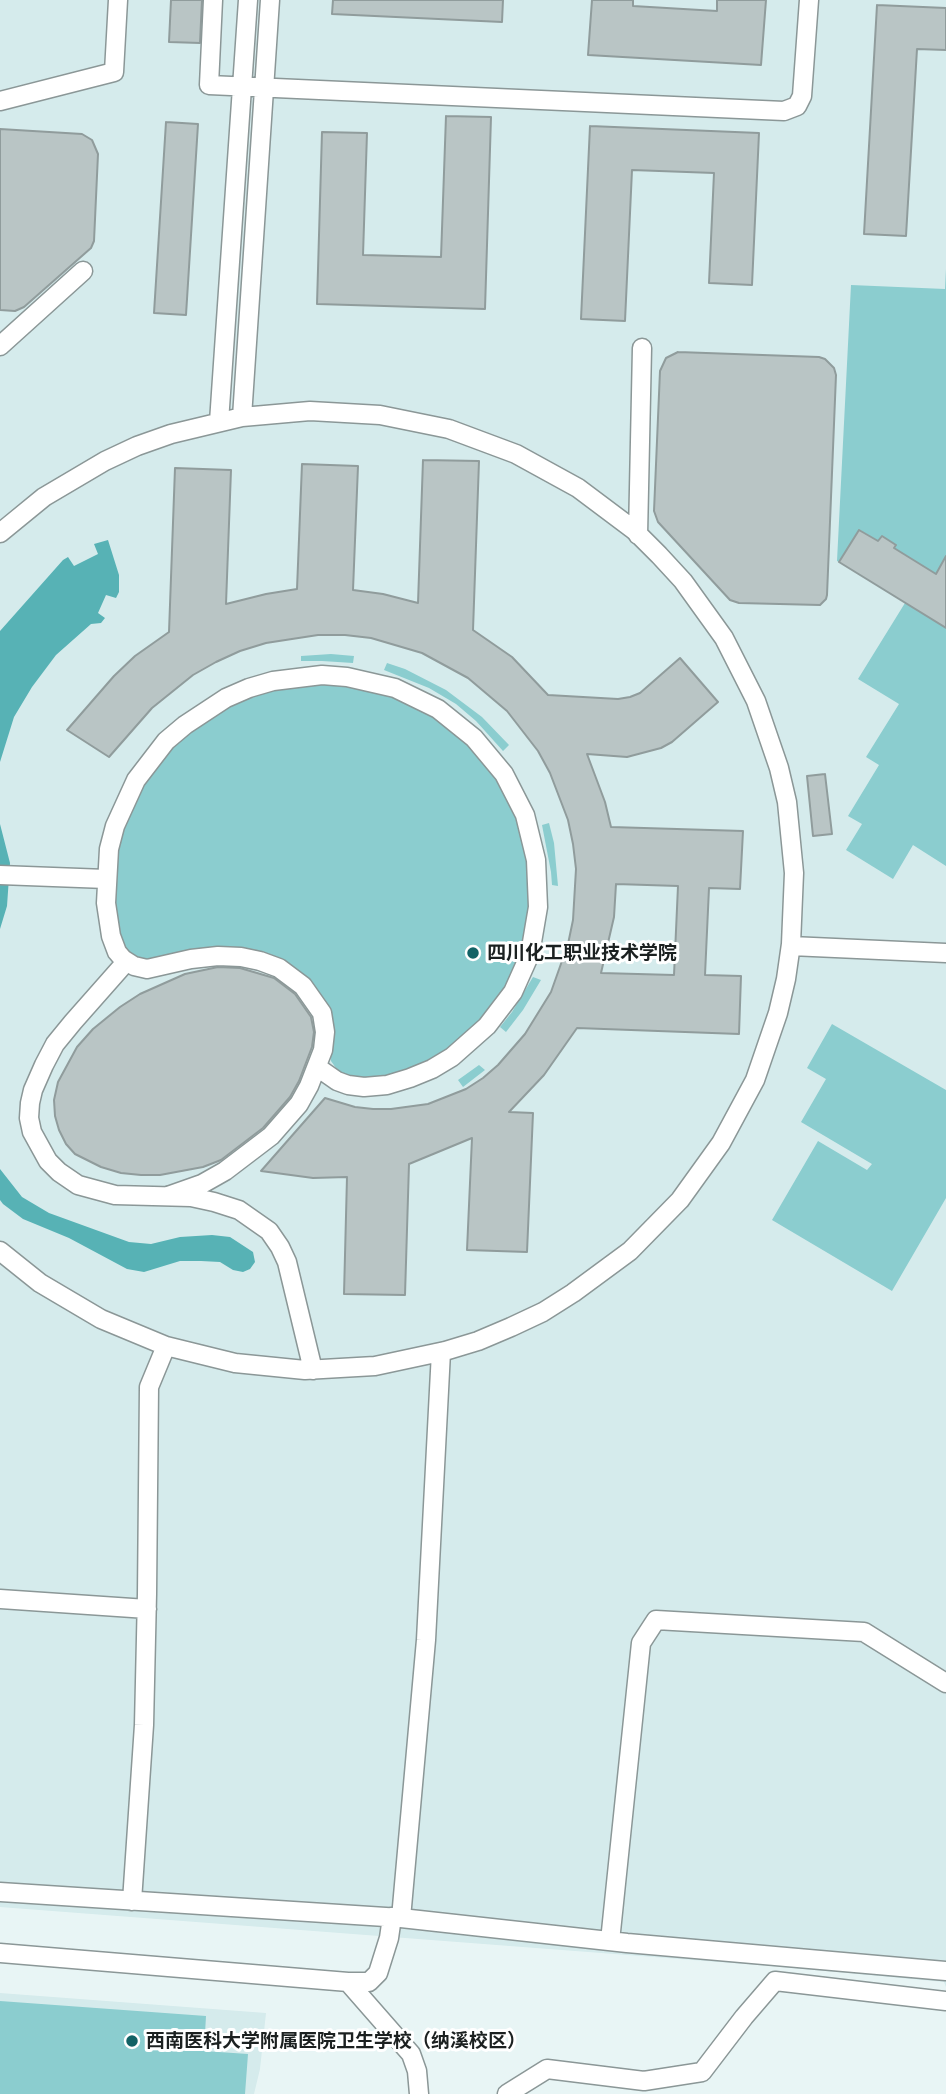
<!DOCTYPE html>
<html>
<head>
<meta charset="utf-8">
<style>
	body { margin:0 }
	canvas { display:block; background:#e8f5f5 }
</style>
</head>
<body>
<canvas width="946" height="2094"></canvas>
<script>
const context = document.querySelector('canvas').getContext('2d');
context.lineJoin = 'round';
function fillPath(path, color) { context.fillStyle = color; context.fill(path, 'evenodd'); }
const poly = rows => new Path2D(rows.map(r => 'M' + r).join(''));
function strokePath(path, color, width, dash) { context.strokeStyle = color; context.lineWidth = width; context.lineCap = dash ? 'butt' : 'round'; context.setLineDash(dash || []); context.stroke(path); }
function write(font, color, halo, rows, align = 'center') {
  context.font = font + ' "Work Sans","Noto Sans SC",sans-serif'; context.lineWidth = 6; context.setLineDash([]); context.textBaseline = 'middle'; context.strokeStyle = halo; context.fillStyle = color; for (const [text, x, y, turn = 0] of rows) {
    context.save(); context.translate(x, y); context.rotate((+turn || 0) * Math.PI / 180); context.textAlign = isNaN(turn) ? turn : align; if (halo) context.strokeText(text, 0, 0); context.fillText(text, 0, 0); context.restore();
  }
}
fillPath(poly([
	[0,0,946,0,946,1987,944,1982,771,1966,0,1907],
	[0,1993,266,2013,260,2069,254,2094,0,2094]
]), '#d5ebec');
fillPath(poly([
	[946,269,946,573,939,569,936,574,915,561,907,574,886,561,896,545,882,536,878,541,860,530,839,562,837,561,851,285,945,289],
	[905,603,946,627,946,866,913,845,893,879,846,850,862,824,848,816,879,765,866,757,899,704,858,679],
	[331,654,354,656,353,663,322,661,301,661,301,656],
	[387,663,405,669,446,690,482,717,509,745,503,751,476,721,456,704,429,688,384,670],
	[298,682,370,686,435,713,486,758,520,817,533,884,525,952,497,1007,449,1052,386,1079,351,1079,338,1071,331,1061,329,1050,331,1032,282,964,157,962,129,958,117,935,111,902,114,850,129,805,170,745,229,703],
	[549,823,554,843,558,886,552,885,551,872,542,825],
	[533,977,541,980,523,1010,506,1032,500,1027,512,1012],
	[832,1024,946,1090,946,1198,892,1291,772,1220,818,1141,867,1170,872,1164,801,1122,826,1079,807,1068],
	[479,1065,485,1070,463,1087,458,1080],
	[0,2001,206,2016,204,2051,248,2054,245,2094,0,2094]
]), '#8bcdcf');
fillPath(poly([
	[108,540,119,575,119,592,116,598,106,595,98,613,105,618,101,623,91,624,56,655,32,687,14,717,0,762,0,631,63,560,68,557,74,566,98,554,94,544],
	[0,824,10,863,7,906,0,929],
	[0,1169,22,1197,49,1213,129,1242,151,1244,180,1237,212,1235,230,1237,253,1252,255,1262,250,1269,243,1272,233,1270,220,1262,201,1261,180,1261,144,1272,127,1269,69,1238,23,1219,3,1204,0,1200]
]), '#57b2b5');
const building = poly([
	[171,0,202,0,200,43,169,42,171,0],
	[333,0,503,0,502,22,332,14,333,0],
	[592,0,633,0,633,6,717,11,717,0,766,0,761,65,588,55,592,0],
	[877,5,946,8,946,50,917,49,906,236,864,234,877,5],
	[446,116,491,117,485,309,317,304,322,132,367,133,363,255,441,257,446,116],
	[166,122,198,124,186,315,154,313,166,122],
	[590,126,759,133,752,285,709,283,714,173,632,170,625,321,581,319,590,126],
	[0,129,82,134,92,140,98,154,94,241,91,248,24,307,15,311,0,310,0,129],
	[678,352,819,357,825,359,834,368,836,375,827,595,826,599,820,605,739,603,730,600,658,522,654,511,660,371,666,358,678,352],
	[423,460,479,461,473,630,512,657,548,695,618,699,630,697,640,693,680,658,718,702,672,742,661,748,627,757,587,754,605,802,611,827,743,831,740,889,709,888,705,975,741,976,739,1034,577,1028,544,1075,509,1112,533,1113,527,1252,467,1250,472,1138,409,1164,405,1295,344,1294,347,1177,313,1178,261,1171,325,1098,355,1107,373,1109,391,1109,428,1104,466,1089,483,1078,498,1065,525,1034,551,992,568,944,573,920,576,869,573,844,568,820,550,773,538,751,507,711,468,678,422,653,371,638,345,635,318,635,266,643,240,651,216,662,193,675,152,708,109,757,67,730,114,676,135,656,169,632,175,468,231,470,226,604,266,594,297,589,302,464,358,466,353,590,383,594,418,603,423,460],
	[616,884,678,886,674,975,601,973,614,917,616,884],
	[859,530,878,541,882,536,896,545,894,548,936,574,946,556,946,628,839,562,859,530],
	[825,774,832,834,813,836,807,776,825,774],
	[218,967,240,968,274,978,295,994,311,1017,314,1032,312,1047,299,1081,290,1097,263,1128,221,1160,203,1167,160,1175,141,1175,121,1173,101,1167,75,1154,66,1144,59,1130,55,1116,54,1100,58,1082,77,1047,93,1029,120,1007,140,994,185,974,218,967]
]);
fillPath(building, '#b9c5c5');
strokePath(building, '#909c9c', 2);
const minor = poly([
	[213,0,209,85,784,111,797,106,802,96,809,0],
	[0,101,114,72,118,0],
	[0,346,83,271],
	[242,417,270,0],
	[219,422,248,0],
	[0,533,44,497,105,461,137,446,171,434,242,417,310,411,380,415,449,429,516,454,578,488,634,530,659,555,683,581,724,638,756,701,779,768,787,802,794,873,791,944,786,979,778,1013,755,1080,721,1143,680,1200,630,1251,573,1293,543,1312,511,1327,478,1341,445,1351,375,1366,305,1370,235,1363,166,1346,101,1319,40,1283,0,1251],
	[638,535,642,348],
	[0,875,106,879],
	[791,946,946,953],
	[126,962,73,1022,55,1044,44,1065,33,1090,30,1103,29,1118,32,1132,48,1161,59,1172,78,1185,115,1195,191,1197,214,1202,239,1210,269,1231,280,1247,287,1262,313,1370],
	[168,1196,202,1184,225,1171,271,1136,299,1104,309,1086,323,1050,325,1032,322,1013,303,986,279,968,260,961,241,957,218,956,191,959,147,969,134,966,123,959,117,952,111,936,106,903,109,849,115,826,136,780,166,741,185,725,226,698,249,688,273,681,322,675,347,677,395,688,438,709,474,738,504,774,525,815,536,860,538,907,530,954,513,992,487,1026,452,1057,432,1069,410,1078,387,1085,364,1087,348,1085,337,1081,317,1067],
	[0,1599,147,1609],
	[0,1892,401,1918,627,1943,946,1971],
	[132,1901,144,1725,147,1594,149,1387,166,1346],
	[401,1918,426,1640,441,1352],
	[610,1941,641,1643,656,1620,864,1632,946,1683],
	[0,1953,348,1982,369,1982,378,1973,389,1938,392,1917],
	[348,1982,411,2054,417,2071,419,2094],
	[507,2094,547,2069,644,2081,702,2072,744,2017,775,1981,946,2001]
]);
strokePath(minor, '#8b9797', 21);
strokePath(minor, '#fff', 18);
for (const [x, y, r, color] of [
	[473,953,7,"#126265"],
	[132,2041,7,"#126265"]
]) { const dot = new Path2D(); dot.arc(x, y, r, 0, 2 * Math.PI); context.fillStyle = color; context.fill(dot); strokePath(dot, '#fff', 2.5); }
write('bold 19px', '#1b2020', '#fff', [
	["四川化工职业技术学院",487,953],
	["西南医科大学附属医院卫生学校（纳溪校区）",146,2041]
], 'left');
</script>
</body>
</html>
